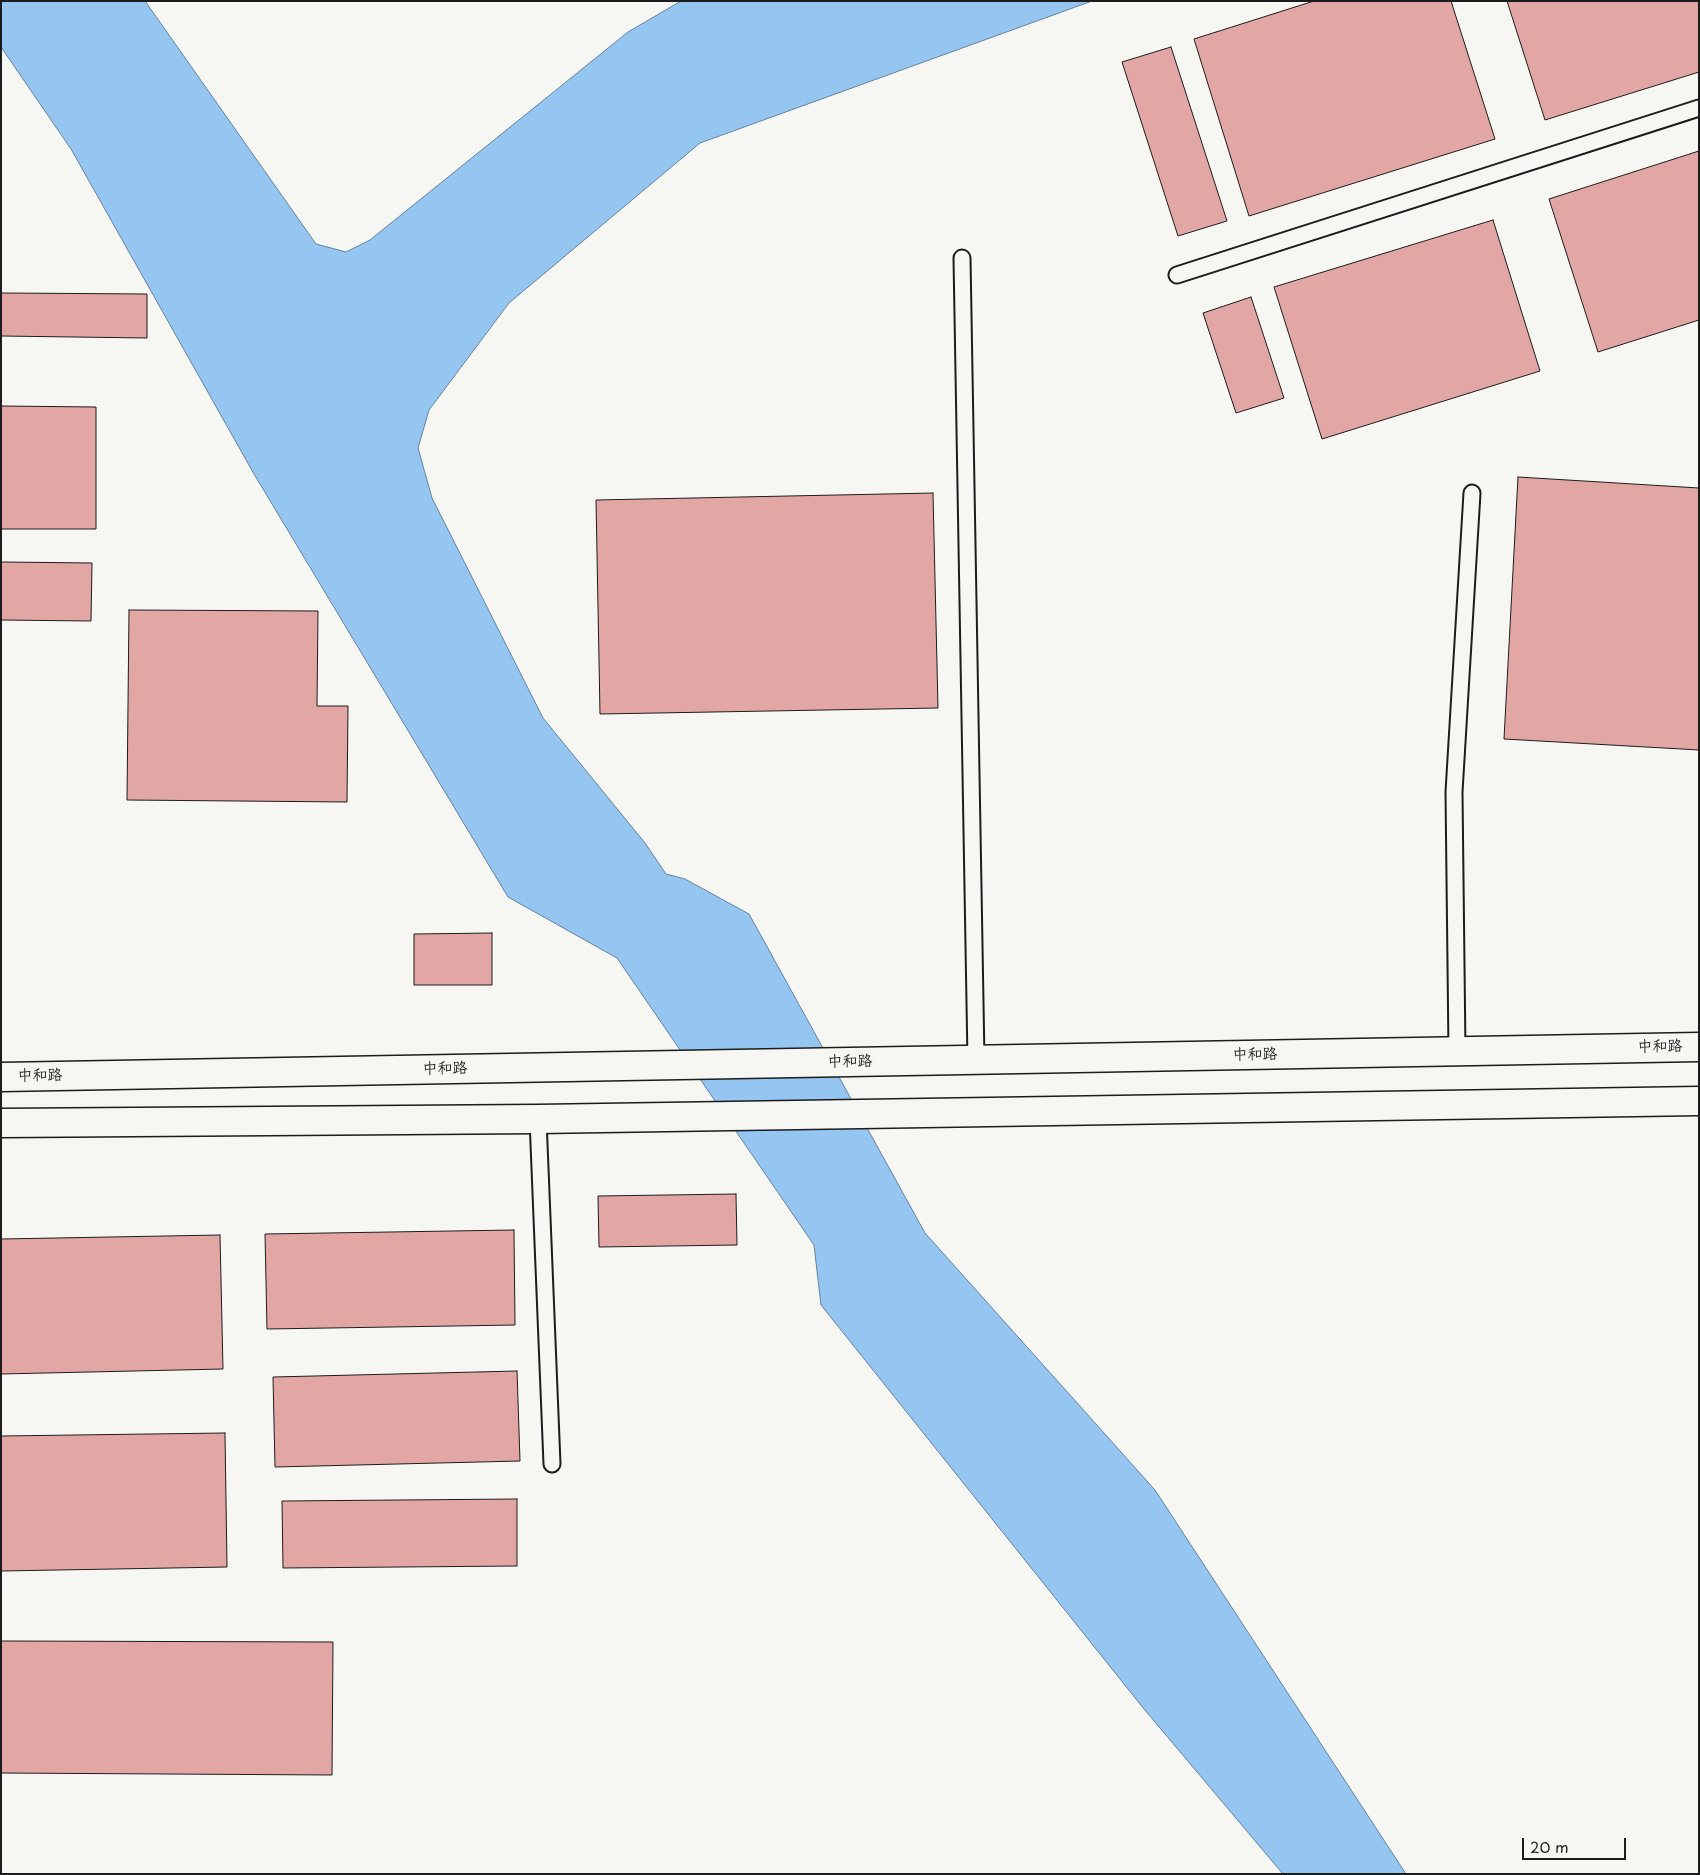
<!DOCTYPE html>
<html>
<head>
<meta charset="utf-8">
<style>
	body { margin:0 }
	#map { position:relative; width:1700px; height:1875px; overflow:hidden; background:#f6f6f2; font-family:"Playpen Sans",sans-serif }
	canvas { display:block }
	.frame { position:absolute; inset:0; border:2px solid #1c1c1c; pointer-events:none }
	.scale { position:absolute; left:1522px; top:1838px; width:104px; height:22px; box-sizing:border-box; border:2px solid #1c1c1c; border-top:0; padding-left:6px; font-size:15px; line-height:18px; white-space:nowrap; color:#1c1c1c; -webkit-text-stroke:4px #f6f6f2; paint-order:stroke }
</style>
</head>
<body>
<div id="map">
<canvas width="1700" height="1875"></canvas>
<div class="frame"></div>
<div class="scale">20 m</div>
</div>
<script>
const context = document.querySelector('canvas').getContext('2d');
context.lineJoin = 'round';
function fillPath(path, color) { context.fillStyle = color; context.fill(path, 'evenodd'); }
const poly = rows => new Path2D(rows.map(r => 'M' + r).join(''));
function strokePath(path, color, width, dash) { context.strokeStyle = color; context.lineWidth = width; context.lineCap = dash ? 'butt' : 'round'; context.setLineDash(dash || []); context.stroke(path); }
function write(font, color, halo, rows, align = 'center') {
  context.font = font + ' "Playpen Sans","LXGW WenKai TC",sans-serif'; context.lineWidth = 4; context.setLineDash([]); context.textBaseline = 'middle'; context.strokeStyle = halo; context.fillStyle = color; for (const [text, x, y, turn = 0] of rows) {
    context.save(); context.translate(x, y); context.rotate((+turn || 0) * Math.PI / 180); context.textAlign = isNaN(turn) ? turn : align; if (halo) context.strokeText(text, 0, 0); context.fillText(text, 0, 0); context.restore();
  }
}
const water = poly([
	[1,1,145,1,316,244,346,252,370,240,628,32,681,1,1092,1,700,143,509,303,429,410,418,448,432,498,543,718,645,843,666,874,685,879,749,914,925,1233,1155,1490,1406,1874,1283,1874,1144,1709,821,1305,814,1245,617,958,508,897,254,474,71,149,1,47,1,1]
]);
fillPath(water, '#95c5f1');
strokePath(water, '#65819c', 1);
const building = poly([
	[1314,1,1451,1,1495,139,1249,216,1194,39,1314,1],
	[1507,1,1699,1,1699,72,1545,120,1507,1],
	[1171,47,1227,221,1178,236,1122,62,1171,47],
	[1699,151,1699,320,1598,352,1549,199,1699,151],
	[1493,220,1540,371,1322,439,1274,287,1493,220],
	[1,293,147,294,147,338,1,336,1,293],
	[1251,297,1284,398,1236,413,1203,313,1251,297],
	[1,406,96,407,96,529,1,529,1,406],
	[1518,477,1699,488,1699,750,1504,739,1518,477],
	[933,493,938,708,600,714,596,500,933,493],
	[1,562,92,563,91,621,1,620,1,562],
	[129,610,318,611,317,706,348,706,347,802,127,800,129,610],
	[492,933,492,985,414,985,414,934,492,933],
	[736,1194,737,1245,599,1247,598,1196,736,1194],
	[514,1230,515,1325,267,1329,265,1234,514,1230],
	[220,1235,223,1369,1,1374,1,1239,220,1235],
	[517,1371,520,1461,275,1467,273,1377,517,1371],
	[225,1433,227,1567,1,1571,1,1436,225,1433],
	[517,1499,517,1566,283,1568,282,1501,517,1499],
	[1,1641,333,1642,332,1775,1,1773,1,1641]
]);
fillPath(building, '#e2a7a4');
strokePath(building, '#1c1c1c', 1);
const service = poly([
	[962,258,976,1060],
	[1177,275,1699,108],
	[1457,1051,1454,792,1472,493],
	[538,1119,552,1464]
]);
const secondary = poly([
	[1,1077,1699,1047],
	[1,1123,538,1119,1699,1101]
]);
strokePath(service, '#1c1c1c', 19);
strokePath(secondary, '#1c1c1c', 31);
strokePath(service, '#f6f6f2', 15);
strokePath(secondary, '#f6f6f2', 28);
write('15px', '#1c1c1c', '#f6f6f2', [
	["中和路",1660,1047,-1],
	["中和路",1255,1055,-1],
	["中和路",850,1062,-1],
	["中和路",445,1069,-1],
	["中和路",40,1076,-1]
]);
</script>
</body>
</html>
